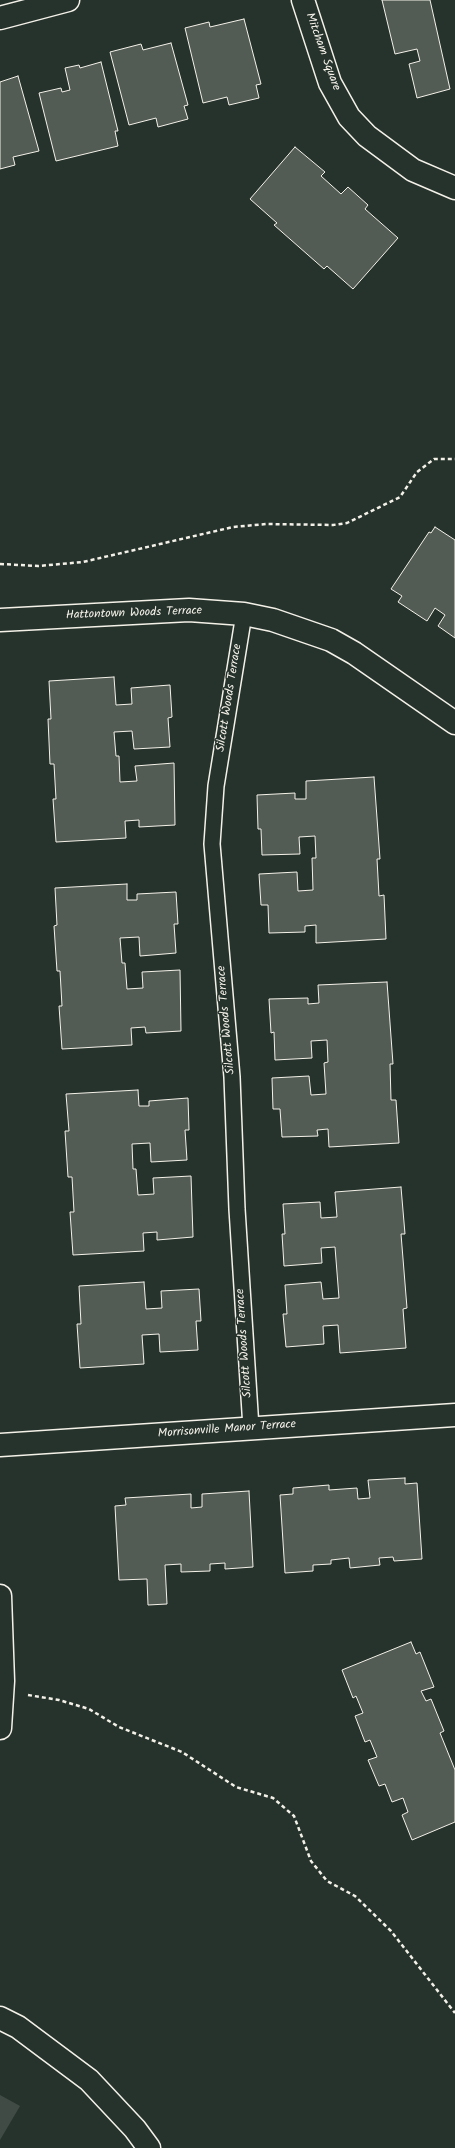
<!DOCTYPE html>
<html>
<head>
<meta charset="utf-8">
<style>
	body { margin:0 }
	canvas { display:block; background:#26332d }
</style>
</head>
<body>
<canvas width="455" height="2148"></canvas>
<script>
const context = document.querySelector('canvas').getContext('2d');
context.lineJoin = 'round';
function fillPath(path, color) { context.fillStyle = color; context.fill(path, 'evenodd'); }
const poly = rows => new Path2D(rows.map(r => 'M' + r).join(''));
function strokePath(path, color, width, dash) { context.strokeStyle = color; context.lineWidth = width; context.lineCap = dash ? 'butt' : 'round'; context.setLineDash(dash || []); context.stroke(path); }
function write(font, color, halo, rows, align = 'center') {
  context.font = font + ' Kalam,sans-serif'; context.lineWidth = 3; context.setLineDash([]); context.textBaseline = 'middle'; context.strokeStyle = halo; context.fillStyle = color; for (const [text, x, y, turn = 0] of rows) {
    context.save(); context.translate(x, y); context.rotate((+turn || 0) * Math.PI / 180); context.textAlign = isNaN(turn) ? turn : align; if (halo) context.strokeText(text, 0, 0); context.fillText(text, 0, 0); context.restore();
  }
}
fillPath(poly([
	[0,2095,20,2106,0,2140]
]), '#414b45');
const building = poly([
	[382,0,430,0,450,89,417,98,409,64,420,61,417,49,395,54,382,0],
	[244,19,261,84,256,85,259,98,229,105,227,97,203,103,185,28,209,22,210,27,244,19],
	[171,43,188,105,184,106,188,119,158,127,156,118,129,125,110,52,141,44,143,50,171,43],
	[101,62,118,131,115,131,118,146,56,161,39,93,61,88,62,92,70,90,65,68,79,65,80,68,101,62],
	[18,76,39,151,13,157,15,165,0,169,0,82,18,76],
	[295,147,325,172,321,176,341,194,348,187,368,205,365,209,398,238,353,289,327,266,324,269,274,225,277,223,250,199,295,147],
	[435,527,455,540,455,638,438,626,445,615,435,608,427,621,398,602,402,596,391,589,429,532,431,533,435,527],
	[114,677,116,705,132,704,131,688,170,685,172,717,168,718,170,747,134,749,132,731,114,732,116,756,119,756,120,782,137,781,135,766,174,763,175,825,139,827,139,820,125,821,126,838,56,842,53,799,56,799,54,764,50,764,48,719,51,719,49,681,114,677],
	[374,777,380,859,377,859,379,896,384,895,386,939,316,943,316,925,305,926,305,932,269,933,268,905,261,905,259,874,297,872,298,891,313,890,312,858,316,858,315,836,299,837,300,854,262,855,261,829,258,829,257,795,295,793,295,799,306,799,306,781,374,777],
	[127,884,127,900,137,900,137,894,176,892,178,924,174,924,176,953,140,956,139,937,120,938,122,963,125,963,127,989,143,988,142,972,180,970,181,1031,146,1033,145,1027,131,1028,132,1045,62,1049,59,1006,62,1006,60,971,57,971,54,926,57,925,55,888,127,884],
	[387,982,393,1064,390,1064,391,1100,396,1100,399,1143,329,1147,328,1129,317,1130,318,1136,282,1137,280,1109,273,1109,272,1078,309,1076,311,1095,326,1094,324,1063,328,1062,327,1040,311,1041,312,1058,275,1060,274,1032,271,1033,269,999,308,998,308,1004,319,1003,318,985,387,982],
	[138,1090,139,1106,149,1106,149,1101,188,1098,189,1130,185,1130,187,1160,151,1162,150,1143,132,1144,133,1169,136,1169,138,1195,154,1194,153,1178,191,1176,193,1237,157,1240,157,1232,143,1233,144,1251,73,1255,70,1212,74,1212,72,1177,68,1177,65,1131,69,1131,66,1094,138,1090],
	[401,1187,405,1234,401,1234,407,1308,403,1309,406,1348,340,1353,338,1325,323,1326,324,1344,286,1347,283,1314,287,1314,285,1285,321,1282,323,1299,339,1298,335,1247,321,1248,322,1263,284,1266,282,1234,285,1234,283,1204,320,1202,321,1218,337,1217,335,1192,401,1187],
	[144,1282,146,1309,162,1308,161,1291,199,1289,201,1321,196,1321,198,1350,160,1352,159,1334,142,1335,144,1364,80,1368,77,1324,81,1324,79,1286,144,1282],
	[405,1478,405,1484,417,1483,422,1559,394,1561,393,1557,379,1558,380,1565,350,1568,349,1558,331,1560,331,1564,313,1565,313,1571,285,1573,280,1495,293,1494,293,1488,329,1485,329,1490,357,1488,358,1499,370,1498,368,1480,405,1478],
	[249,1491,253,1567,225,1569,225,1563,210,1564,210,1571,181,1572,181,1564,165,1565,167,1604,148,1605,147,1579,119,1580,115,1506,126,1505,125,1498,191,1494,191,1508,202,1507,202,1494,249,1491],
	[411,1642,416,1654,420,1652,434,1687,421,1691,426,1701,431,1699,444,1731,440,1733,455,1770,455,1822,412,1840,402,1815,408,1812,403,1798,392,1802,385,1784,379,1786,368,1760,377,1757,370,1740,365,1742,355,1716,363,1713,356,1696,353,1698,342,1670,411,1642]
]);
fillPath(building, '#525c55');
strokePath(building, '#f4f1e8', 1);
const lane = poly([
	[244,614,216,786,212,844,232,1077,237,1209,251,1428]
]);
const street = poly([
	[303,0,330,83,349,117,367,136,413,170,455,188],
	[0,18,68,0],
	[0,620,189,610,244,614,273,620,331,640,354,653,455,723],
	[0,1445,455,1415],
	[0,2018,18,2027,89,2080,135,2129,149,2148]
]);
const secondary = poly([
	[0,1596,3,1681,0,1728]
]);
strokePath(lane, '#f4f1e8', 18);
strokePath(street, '#f4f1e8', 25);
strokePath(secondary, '#f4f1e8', 25);
strokePath(poly([
	[0,564,38,566,83,562,233,527,266,524,333,525,347,523,400,497,417,472,434,459,455,459],
	[28,1695,59,1700,89,1709,119,1727,182,1752,236,1787,273,1798,294,1816,311,1861,327,1881,355,1896,391,1931,455,2013]
]), '#f4f1e8', 2.5, [4, 3]);
strokePath(lane, '#26332d', 15);
strokePath(street, '#26332d', 22);
strokePath(secondary, '#26332d', 22);
write('12px', '#f4f1e8', '#26332d', [
	["Mitcham Square",322,52,70],
	["Hattontown Woods Terrace",134,614,-2],
	["Silcott Woods Terrace",230,698,-81],
	["Silcott Woods Terrace",227,1020,-95],
	["Silcott Woods Terrace",245,1343,-94],
	["Morrisonville Manor Terrace",227,1430,-4]
]);
</script>
</body>
</html>
